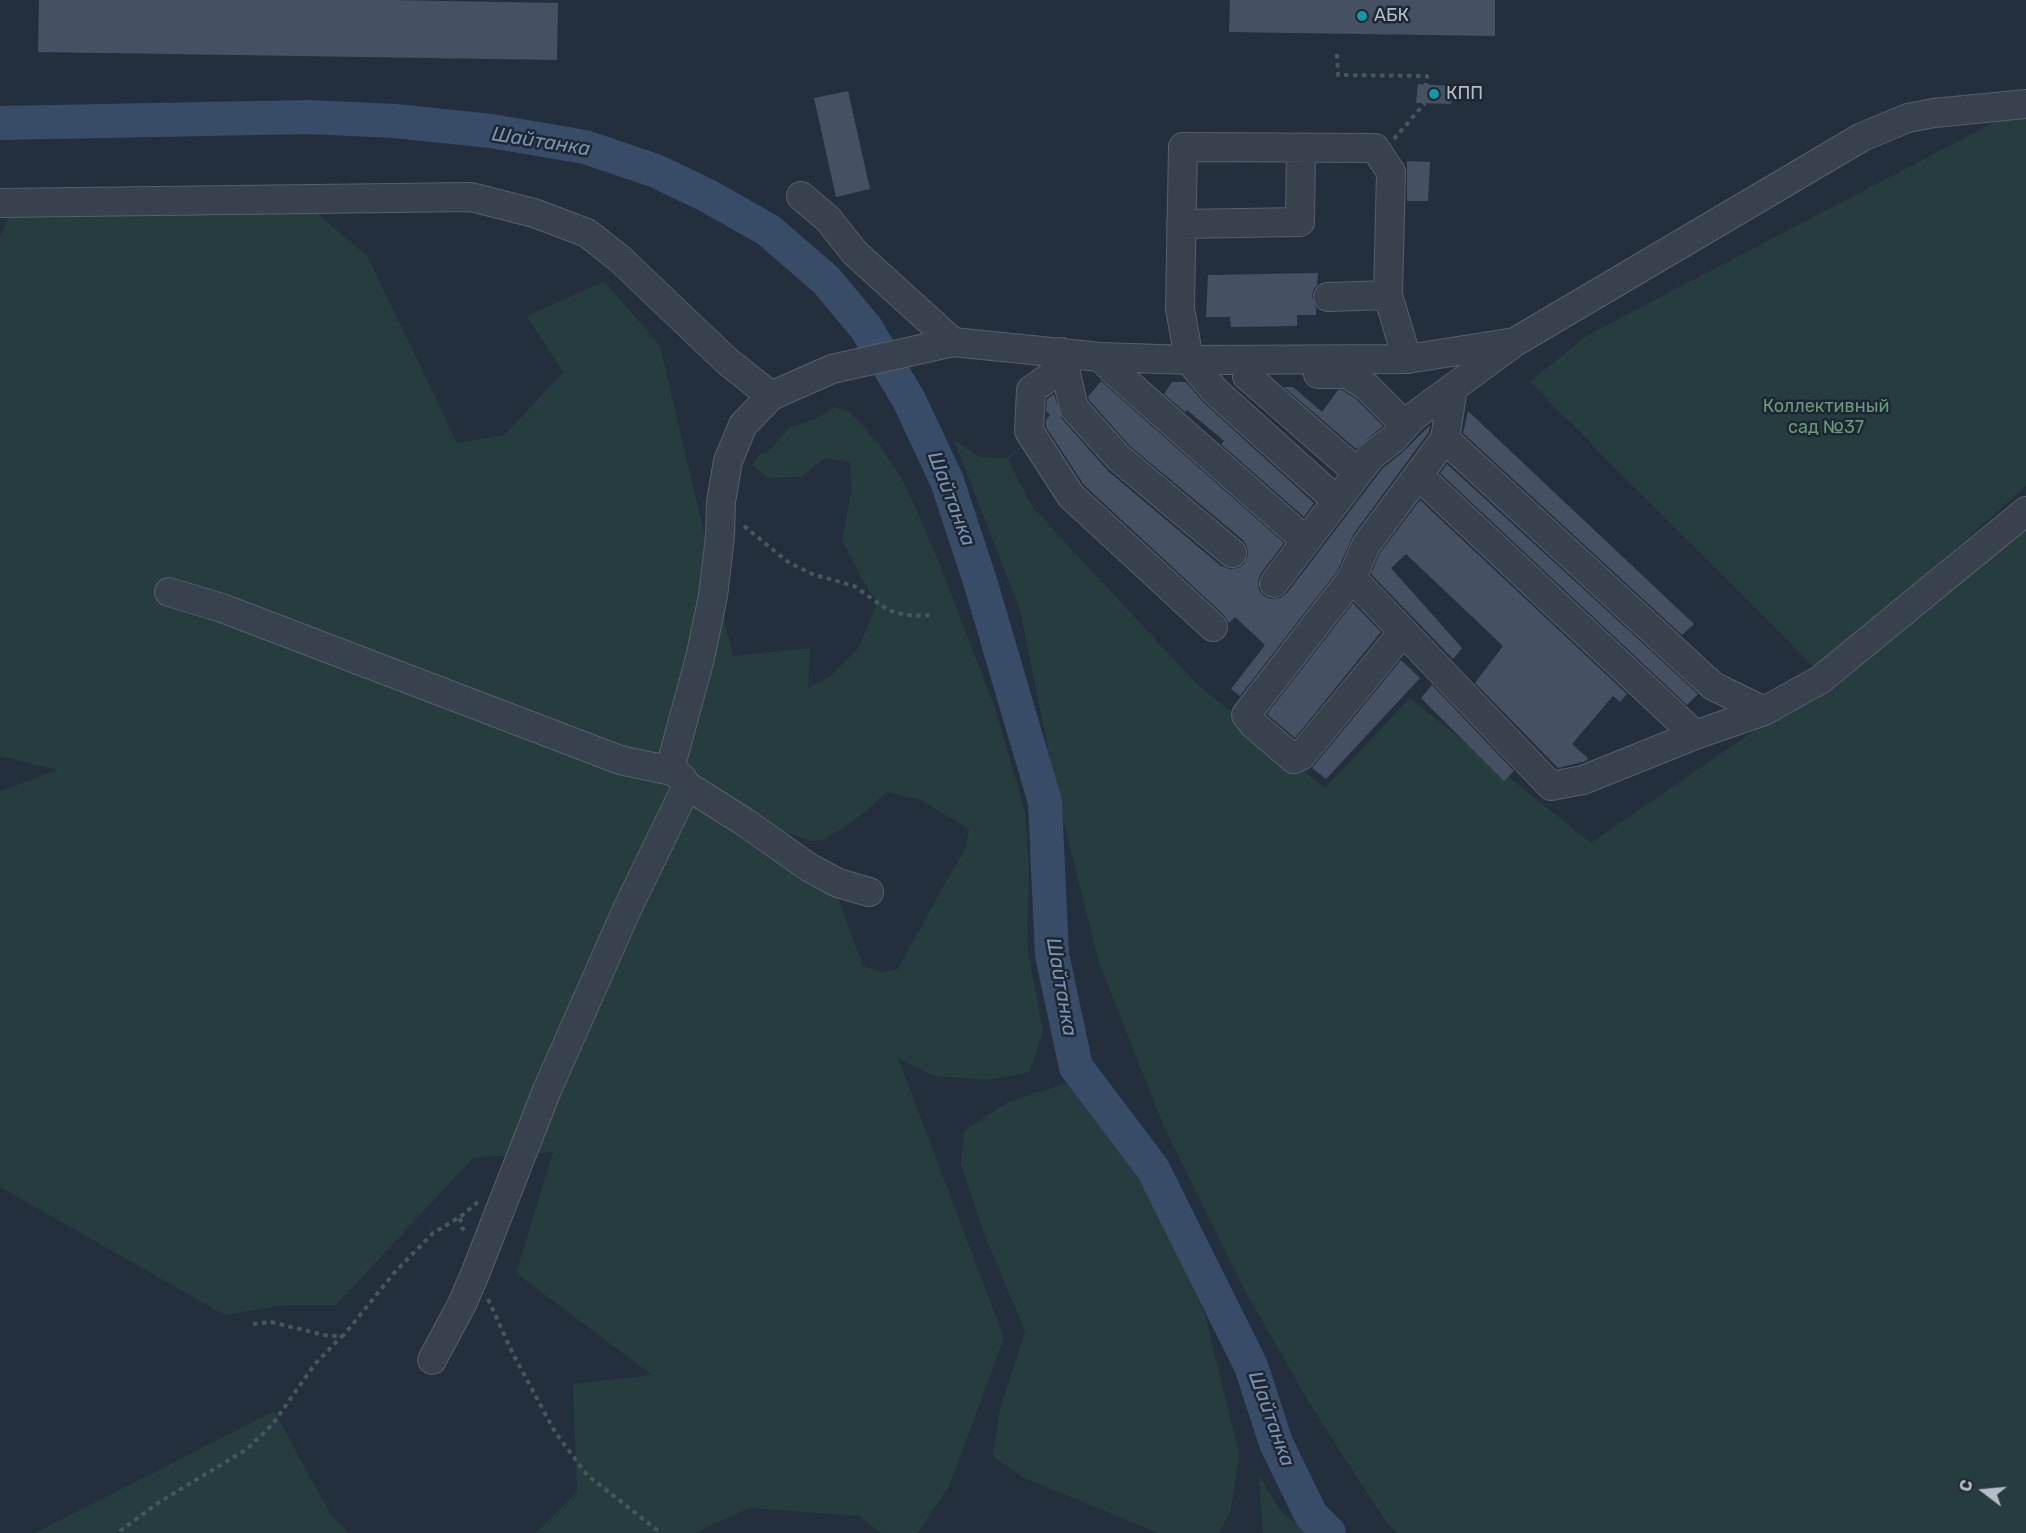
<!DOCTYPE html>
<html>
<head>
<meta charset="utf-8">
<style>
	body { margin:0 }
	#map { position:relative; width:2026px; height:1533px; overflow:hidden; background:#242f3e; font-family:Rubik,sans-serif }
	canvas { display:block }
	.north { position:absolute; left:1954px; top:1461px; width:60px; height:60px; -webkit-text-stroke:4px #1d2633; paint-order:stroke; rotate:286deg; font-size:16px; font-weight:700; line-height:24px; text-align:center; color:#b4bcc9 }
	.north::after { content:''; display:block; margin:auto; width:21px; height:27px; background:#b4bcc9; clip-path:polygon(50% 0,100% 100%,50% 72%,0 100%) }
</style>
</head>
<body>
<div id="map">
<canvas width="2026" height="1533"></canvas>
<div class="north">С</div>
</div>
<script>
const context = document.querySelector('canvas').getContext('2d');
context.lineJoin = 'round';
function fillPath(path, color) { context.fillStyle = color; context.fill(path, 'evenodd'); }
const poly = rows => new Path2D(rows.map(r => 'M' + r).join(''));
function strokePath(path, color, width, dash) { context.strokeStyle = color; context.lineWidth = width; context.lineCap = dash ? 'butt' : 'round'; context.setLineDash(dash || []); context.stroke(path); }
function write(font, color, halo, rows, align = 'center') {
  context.font = font + ' Rubik,sans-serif'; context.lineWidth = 5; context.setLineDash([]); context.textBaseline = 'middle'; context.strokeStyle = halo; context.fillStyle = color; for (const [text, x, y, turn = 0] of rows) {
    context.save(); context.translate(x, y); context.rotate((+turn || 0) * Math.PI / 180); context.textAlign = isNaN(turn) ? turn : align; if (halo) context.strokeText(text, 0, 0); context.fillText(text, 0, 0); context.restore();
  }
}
fillPath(poly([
	[2012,113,2026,113,2026,486,1818,671,1530,382,1586,336],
	[10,214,318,214,368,257,457,443,505,435,563,372,527,316,604,281,660,346,733,656,810,648,808,688,830,677,858,649,877,603,861,577,842,540,852,488,850,462,825,458,801,477,768,478,752,465,760,454,769,451,789,428,815,419,834,407,850,412,879,444,904,483,934,550,994,705,1025,811,1029,871,1027,947,1043,1031,1030,1072,988,1080,934,1076,898,1058,1004,1338,950,1484,918,1533,881,1533,859,1516,749,1508,695,1533,536,1533,577,1492,573,1384,652,1375,516,1273,553,1152,473,1158,336,1305,284,1305,225,1315,0,1187,0,791,58,770,0,756,0,237],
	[887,792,921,800,969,829,966,848,936,899,898,969,882,972,863,966,836,893,777,829,810,841,824,840,856,819],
	[1036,433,1008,460,1034,509,1198,685,1325,788,1410,698,1591,843,1826,681,2026,503,2026,1533,1398,1533,1387,1523,1313,1409,1245,1291,1165,1129,1099,963,1059,803,1020,610,954,440,979,457,1007,458],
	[1067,1083,1149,1190,1205,1315,1239,1453,1231,1509,1219,1533,1158,1533,1022,1477,993,1456,999,1413,1025,1331,985,1236,961,1164,964,1131,1008,1102],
	[274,1411,331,1515,349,1533,35,1533],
	[1259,1475,1280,1510,1306,1533,1263,1533]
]), '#263c3f');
strokePath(poly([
	[0,123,309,117,395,121,491,131,585,147,656,171,708,196,768,230,826,280,866,328,909,400,947,481,980,581,1045,802,1052,955,1076,1067,1153,1169,1251,1366,1276,1443,1311,1515,1329,1533]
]), '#394c67', 34);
fillPath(poly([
	[39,0,392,0,558,3,557,60,38,52],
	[1230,0,1495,0,1495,36,1229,32],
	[1418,84,1452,86,1451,104,1416,103],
	[848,91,870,189,836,197,814,98],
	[1407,161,1430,162,1428,201,1407,201],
	[1318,273,1317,285,1313,290,1312,297,1316,308,1316,315,1297,315,1297,326,1231,327,1230,317,1206,317,1208,275],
	[1101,381,1284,543,1261,573,1258,580,1259,590,1264,596,1271,599,1280,598,1287,593,1383,468,1403,452,1430,425,1429,432,1353,535,1338,570,1240,696,1231,689,1265,645,1235,617,1229,623,1224,615,1084,485,1046,427,1046,420,1050,415,1046,411,1047,399,1054,394,1062,419,1108,471,1221,566,1230,569,1238,568,1244,564,1248,555,1247,547,1243,540,1130,446,1089,400,1088,397],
	[1172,382,1186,382,1204,403,1314,503,1304,517,1221,444,1224,441,1187,410,1185,412,1164,394],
	[1284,387,1293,387,1322,412,1338,390,1342,390,1356,399,1383,426,1356,449],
	[1468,411,1694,624,1682,635,1463,433],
	[1447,464,1698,694,1687,705,1440,473],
	[1420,500,1627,694,1620,702,1613,696,1572,744,1588,758,1586,761,1558,768,1475,683,1503,646,1406,554,1391,568,1462,648,1453,659,1371,574,1380,553],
	[1353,603,1381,632,1295,738,1267,714],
	[1401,660,1420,678,1326,779,1312,768],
	[1432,685,1514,771,1504,781,1421,698]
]), '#455162');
const minor = poly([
	[801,196,828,219,855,253,953,342],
	[0,203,471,197,534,213,587,233,620,259,727,361,771,396],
	[1181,224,1300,222,1301,148],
	[1328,297,1388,295],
	[1061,352,1074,408,1119,458,1232,553],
	[1100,357,1115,372,1306,541],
	[1065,366,1031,390,1029,431,1071,496,1213,627],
	[1318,374,1347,374,1366,386,1405,425],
	[1247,376,1358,473],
	[1445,439,1713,686,1764,711,1820,680,2026,511],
	[1418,475,1695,735],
	[1337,501,1215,391,1189,360,1180,308,1183,147,1375,148,1391,172,1388,295,1407,359],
	[1352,578,1551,786,1583,780,1695,735,1764,711],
	[1274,583,1371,456,1393,439,1413,417,1511,345],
	[169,592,222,608,620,760,672,771],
	[1403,632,1301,756,1294,759,1253,724,1246,715,1352,578,1366,545,1445,439,1453,388],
	[686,785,743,821,810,868,838,883,869,892],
	[432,1360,462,1304,475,1274,547,1090,628,907,684,792,686,785,682,778,672,771,671,765,700,658,713,596,720,537,721,502,728,461,743,425,771,396,832,369,953,342,1100,357,1189,360,1407,359,1515,342,1862,137,1908,118,1934,113,2026,104]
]);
strokePath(minor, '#565f6c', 30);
strokePath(poly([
	[1337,54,1338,75,1427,76,1426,85],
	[1394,139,1425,103],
	[744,526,788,562,812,574,854,586,888,610,905,615,925,616,932,614],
	[460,1218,462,1228,466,1232],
	[488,1299,513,1354,555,1432,587,1475,661,1533],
	[253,1324,271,1322,328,1336,343,1336,394,1273,433,1233,460,1217,478,1202],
	[120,1531,158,1503,247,1449,272,1425,315,1364,342,1336]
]), '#44595c', 4, [4.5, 4.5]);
strokePath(minor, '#38414e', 28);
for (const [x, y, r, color] of [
	[1362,16,6,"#0f9aa8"],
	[1434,94,6,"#0f9aa8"]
]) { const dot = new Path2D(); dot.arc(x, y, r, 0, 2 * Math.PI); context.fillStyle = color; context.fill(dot); strokePath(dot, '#1d2633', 2); }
write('18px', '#b4bcc9', '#1d2633', [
	["АБК",1374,16],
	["КПП",1446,94]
], 'left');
write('18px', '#6b9a76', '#1d2633', [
	["Коллективный",1826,407],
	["сад №37",1826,428]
]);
write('italic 20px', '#7c92b1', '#1d2633', [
	["Шайтанка",541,142,9],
	["Шайтанка",951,499,69],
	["Шайтанка",1061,987,80],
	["Шайтанка",1271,1419,70]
]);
</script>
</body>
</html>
